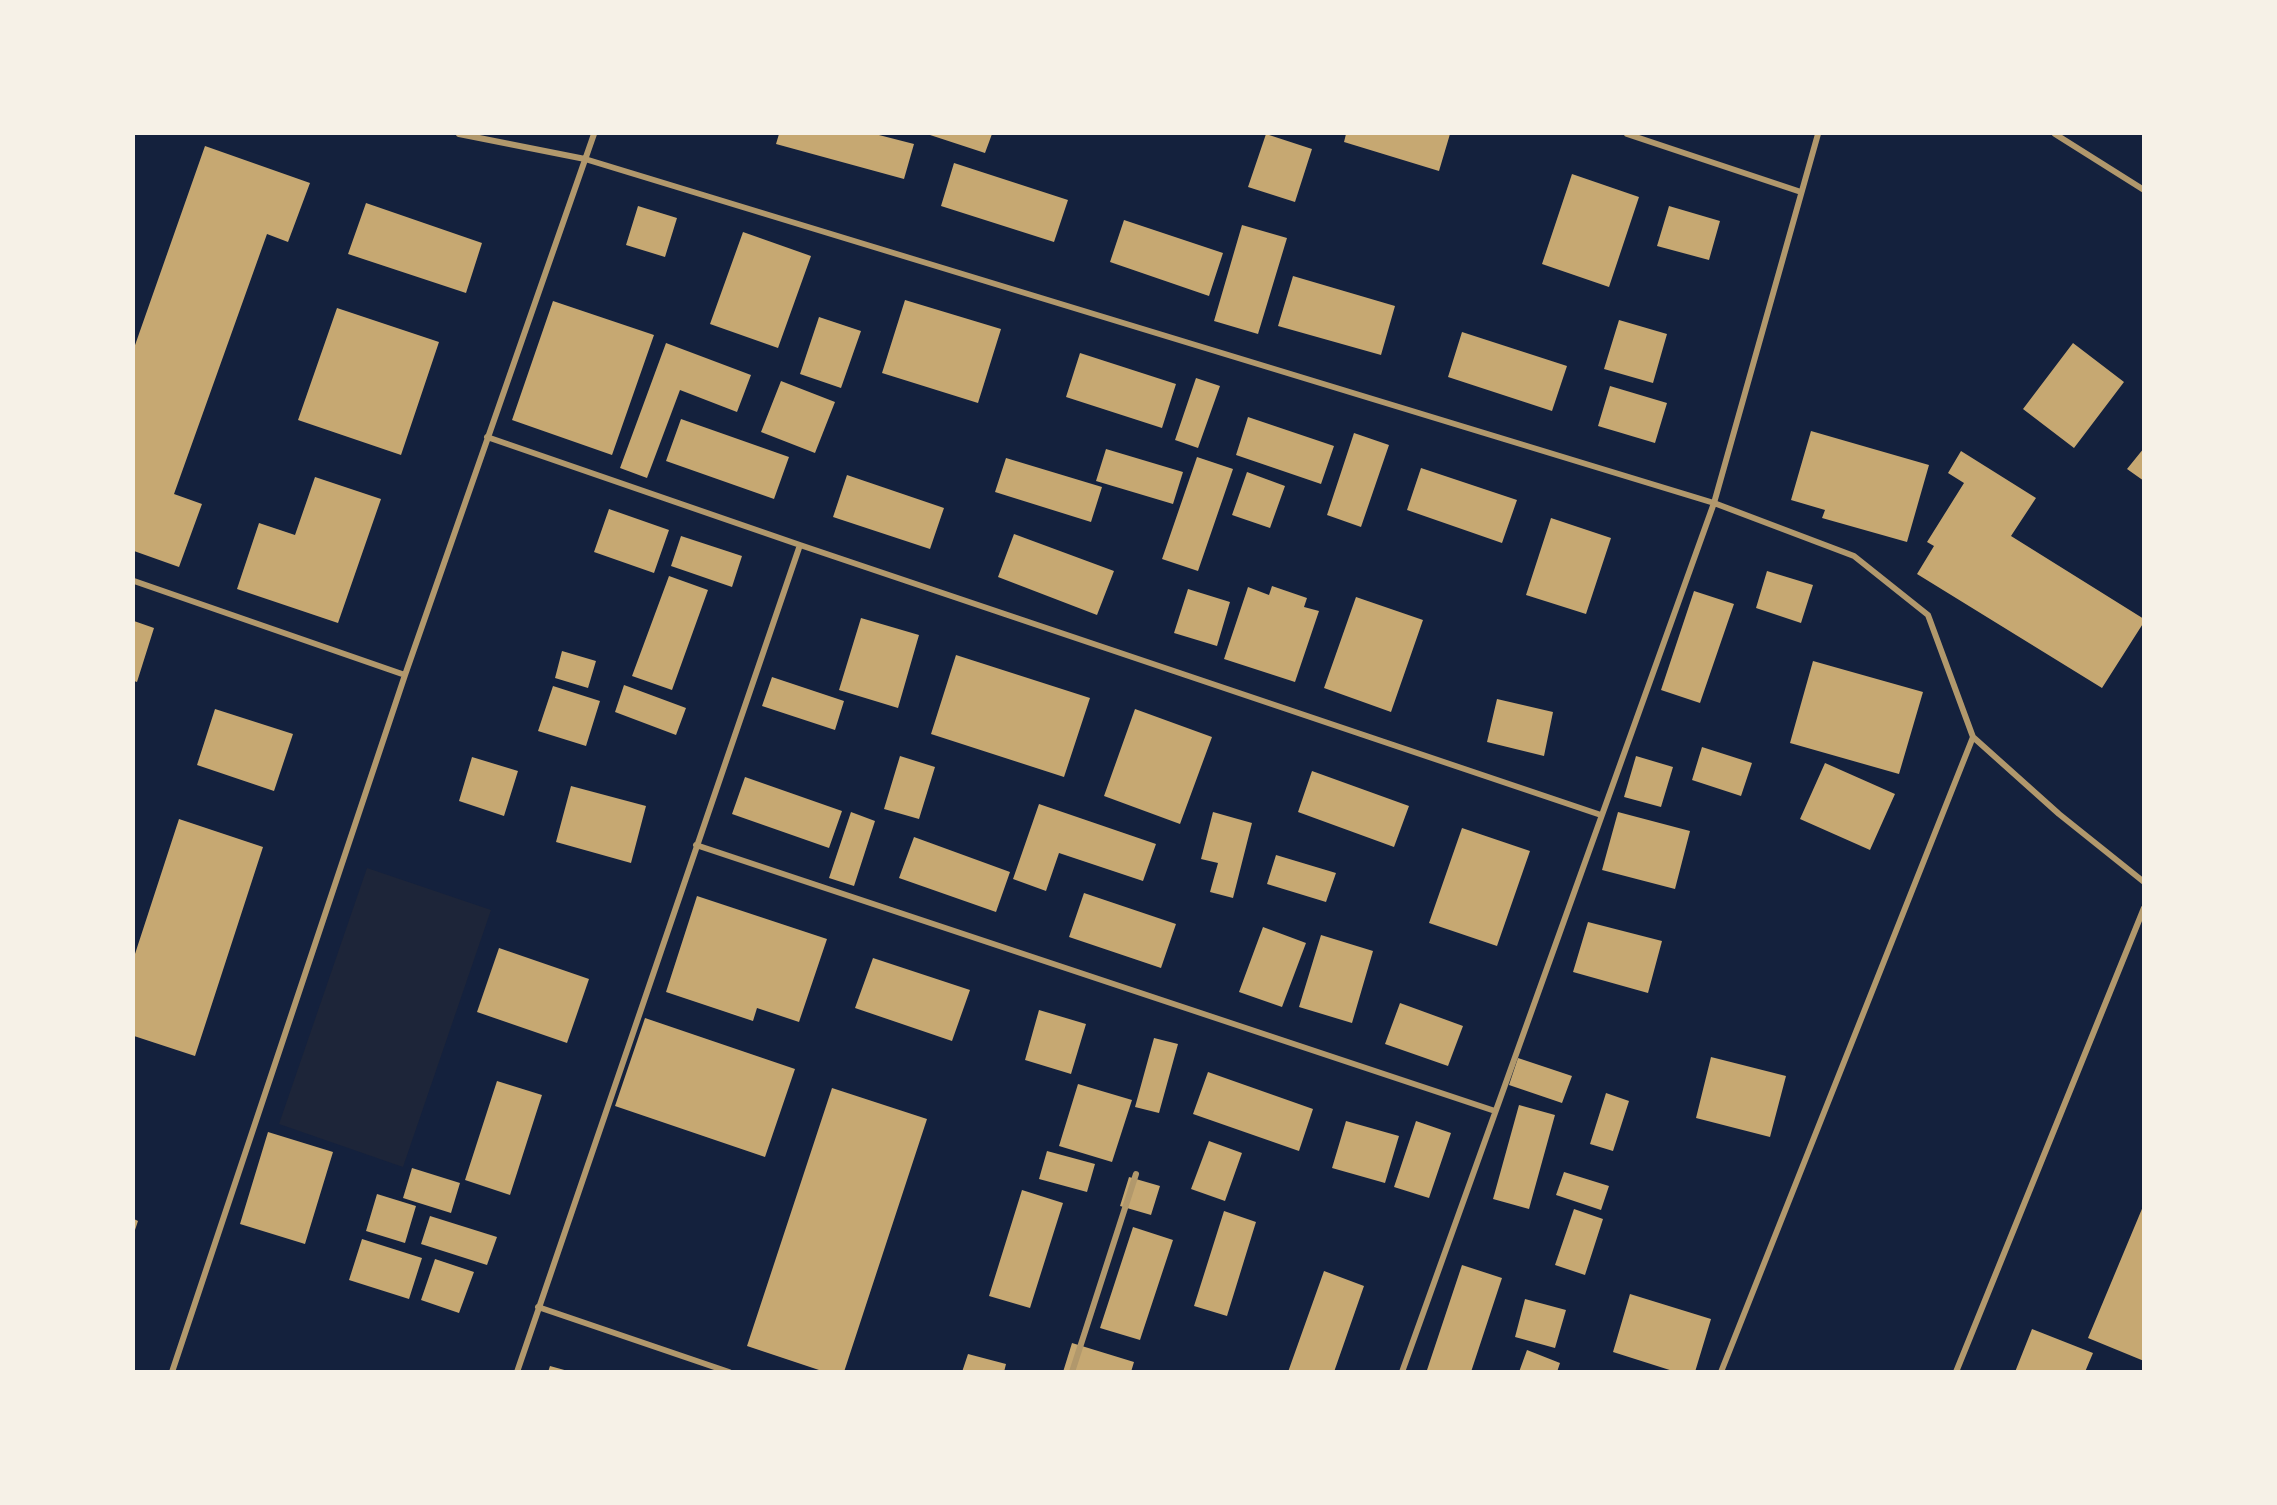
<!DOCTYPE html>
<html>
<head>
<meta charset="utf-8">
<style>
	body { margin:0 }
	#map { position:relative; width:2277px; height:1505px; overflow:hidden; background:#14213d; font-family:Quicksand,sans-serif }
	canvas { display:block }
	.frame { position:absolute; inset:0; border:135px solid #f6f1e7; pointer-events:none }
</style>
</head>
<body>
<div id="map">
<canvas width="2277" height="1505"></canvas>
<div class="frame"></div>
</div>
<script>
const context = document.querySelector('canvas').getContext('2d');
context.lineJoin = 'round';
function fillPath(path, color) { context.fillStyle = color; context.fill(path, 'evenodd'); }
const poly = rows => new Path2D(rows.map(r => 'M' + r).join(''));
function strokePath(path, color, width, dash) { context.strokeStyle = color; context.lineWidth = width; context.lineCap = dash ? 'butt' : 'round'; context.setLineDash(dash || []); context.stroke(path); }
fillPath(poly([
	[367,868,491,910,403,1167,279,1124]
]), '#1d2539');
fillPath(poly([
	[779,134,875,134,914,144,904,179,776,144],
	[927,134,992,134,985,153],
	[1266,134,1312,149,1295,202,1248,187],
	[1346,134,1450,134,1439,171,1344,142],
	[205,146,310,183,288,242,267,234,174,494,202,504,179,567,134,551,134,348],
	[954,163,1068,200,1054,242,941,206],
	[1572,174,1639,197,1609,287,1542,264],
	[366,203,482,243,466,293,348,254],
	[638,206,677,218,665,257,626,245],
	[1669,206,1720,221,1709,260,1657,246],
	[1124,220,1223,253,1209,296,1110,262],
	[1242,225,1287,238,1258,334,1214,321],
	[743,232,811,256,778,348,710,324],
	[1293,276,1395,306,1381,355,1278,326],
	[905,300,1001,329,978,403,882,373],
	[553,301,654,335,612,455,512,420],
	[337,308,439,342,401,455,298,420],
	[819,317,861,331,841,388,800,374],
	[1619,320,1667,334,1653,383,1604,369],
	[1462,332,1567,366,1552,411,1448,377],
	[666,343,751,375,737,412,680,390,647,478,620,468],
	[2073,343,2124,382,2074,448,2023,409],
	[1080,353,1176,384,1162,428,1066,397],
	[1196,378,1220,386,1198,448,1175,440],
	[781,381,835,402,815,453,761,432],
	[1610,386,1667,403,1655,443,1598,426],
	[1248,417,1334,446,1321,484,1236,455],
	[681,419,789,457,774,499,666,461],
	[1811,431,1929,465,1907,542,1822,518,1825,510,1791,500],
	[1354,433,1389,445,1361,527,1327,515],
	[2144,448,2144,481,2127,469],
	[1106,449,1183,472,1173,504,1096,481],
	[1961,451,2036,498,2011,536,2144,619,2144,622,2102,688,1917,574,1934,546,1927,542,1964,483,1948,473],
	[1197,457,1233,469,1198,571,1162,559],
	[1006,458,1102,487,1091,522,995,492],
	[1421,468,1517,500,1502,543,1407,510],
	[1247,472,1285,486,1270,528,1232,515],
	[847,475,944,508,930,549,833,517],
	[315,477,381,499,338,623,237,589,259,523,295,535],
	[609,509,669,530,654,573,594,552],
	[1551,518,1611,538,1586,614,1526,595],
	[1014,534,1114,571,1097,615,998,577],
	[681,536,742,556,732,587,671,566],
	[1767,571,1813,585,1801,623,1756,608],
	[669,576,708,590,672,690,632,676],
	[1272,586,1307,598,1304,607,1319,611,1295,682,1224,659,1248,587,1269,595],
	[1188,589,1230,602,1217,646,1174,633],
	[1694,591,1734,604,1700,703,1661,690],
	[1356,597,1423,620,1391,712,1324,688],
	[861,618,919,635,898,708,839,690],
	[134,621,154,628,137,682,134,681],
	[562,651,596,661,588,688,555,678],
	[956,655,1090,698,1064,777,931,734],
	[1813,661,1923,692,1899,774,1790,743],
	[772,677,844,701,835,730,762,706],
	[624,685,686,708,676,735,615,712],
	[553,686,600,701,586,746,538,731],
	[1497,699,1553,712,1544,756,1487,742],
	[215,709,293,734,274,791,197,765],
	[1135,709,1212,737,1180,824,1104,796],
	[1702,747,1752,763,1741,796,1692,780],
	[900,756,935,767,919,819,884,809],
	[1636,756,1673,767,1661,807,1624,797],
	[472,757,518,771,504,816,459,801],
	[1825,763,1895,794,1870,850,1800,819],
	[1312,771,1409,806,1394,847,1298,812],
	[745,777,842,811,829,848,732,814],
	[571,786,646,806,631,863,556,842],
	[1039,804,1156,844,1143,881,1059,853,1046,891,1013,879],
	[851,812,875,821,854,886,829,878],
	[1213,812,1252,823,1233,898,1210,892,1218,863,1201,859],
	[1618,812,1690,831,1675,889,1602,870],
	[179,819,263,847,195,1056,134,1036,134,957],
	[1462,828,1530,851,1497,946,1429,923],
	[914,837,1010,872,996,912,899,878],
	[1276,855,1336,873,1326,902,1267,884],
	[1084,893,1176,924,1161,968,1069,937],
	[697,896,827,939,799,1022,757,1008,753,1021,666,992],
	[1588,922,1662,941,1648,993,1573,972],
	[1263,927,1306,943,1282,1007,1239,992],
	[1321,935,1373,951,1352,1023,1299,1007],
	[499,948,589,979,567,1043,477,1012],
	[873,958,970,990,952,1041,855,1008],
	[1400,1003,1463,1026,1448,1066,1385,1044],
	[1039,1010,1086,1024,1071,1074,1025,1060],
	[645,1018,795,1069,765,1157,615,1106],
	[1154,1038,1178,1044,1159,1113,1135,1107],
	[1711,1057,1786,1076,1770,1137,1696,1118],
	[1518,1058,1572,1076,1562,1103,1509,1085],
	[1208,1072,1313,1109,1299,1151,1193,1114],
	[497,1081,542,1095,510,1195,465,1180],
	[1078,1084,1132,1100,1112,1162,1059,1146],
	[832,1088,927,1119,844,1372,825,1372,747,1346],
	[1606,1093,1629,1101,1613,1151,1590,1144],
	[1519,1105,1555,1115,1529,1209,1493,1199],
	[1346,1121,1399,1136,1385,1183,1332,1168],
	[1416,1121,1451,1133,1429,1198,1394,1187],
	[268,1132,333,1152,305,1244,240,1224],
	[1209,1141,1242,1153,1225,1201,1191,1189],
	[1047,1151,1095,1164,1087,1192,1039,1179],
	[412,1168,460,1183,451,1213,403,1198],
	[1564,1172,1609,1186,1601,1210,1556,1195],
	[1129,1177,1160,1186,1151,1215,1120,1206],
	[1022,1190,1063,1203,1030,1308,989,1296],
	[377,1194,416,1206,405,1243,366,1231],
	[2144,1204,2144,1361,2088,1338],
	[1574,1209,1603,1219,1585,1275,1555,1265],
	[1224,1211,1256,1222,1227,1316,1194,1306],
	[430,1216,497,1237,487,1265,421,1244],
	[134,1219,138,1221,134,1233],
	[1133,1227,1173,1240,1140,1340,1100,1328],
	[362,1239,422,1258,409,1299,349,1280],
	[435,1259,474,1272,459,1313,421,1300],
	[1462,1265,1502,1278,1471,1372,1432,1372,1427,1370],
	[1324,1271,1364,1286,1334,1372,1288,1372],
	[1630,1294,1711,1319,1695,1372,1676,1372,1613,1352],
	[1525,1299,1566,1310,1555,1348,1515,1337],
	[2032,1329,2093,1353,2085,1372,2015,1372],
	[1072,1343,1134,1362,1131,1372,1063,1372],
	[1527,1350,1560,1363,1557,1372,1519,1372],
	[968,1354,1006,1364,1004,1372,962,1372],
	[550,1366,568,1371,568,1372,548,1372]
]), '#c6a872');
strokePath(poly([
	[459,134,585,159,1714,503,1854,556,1928,615,1973,737,2059,814,2144,882],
	[1627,134,1801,192],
	[2055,134,2144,190],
	[487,437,800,545],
	[134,581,405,675],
	[696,845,1495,1111],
	[538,1307,729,1372],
	[172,1372,405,675,594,134],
	[517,1372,800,545,1601,815],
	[1072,1372,1136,1174],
	[1402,1372,1714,503,1818,134],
	[1721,1372,1973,737],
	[1956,1372,2144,908]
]), '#b1986c', 6);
</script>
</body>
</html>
